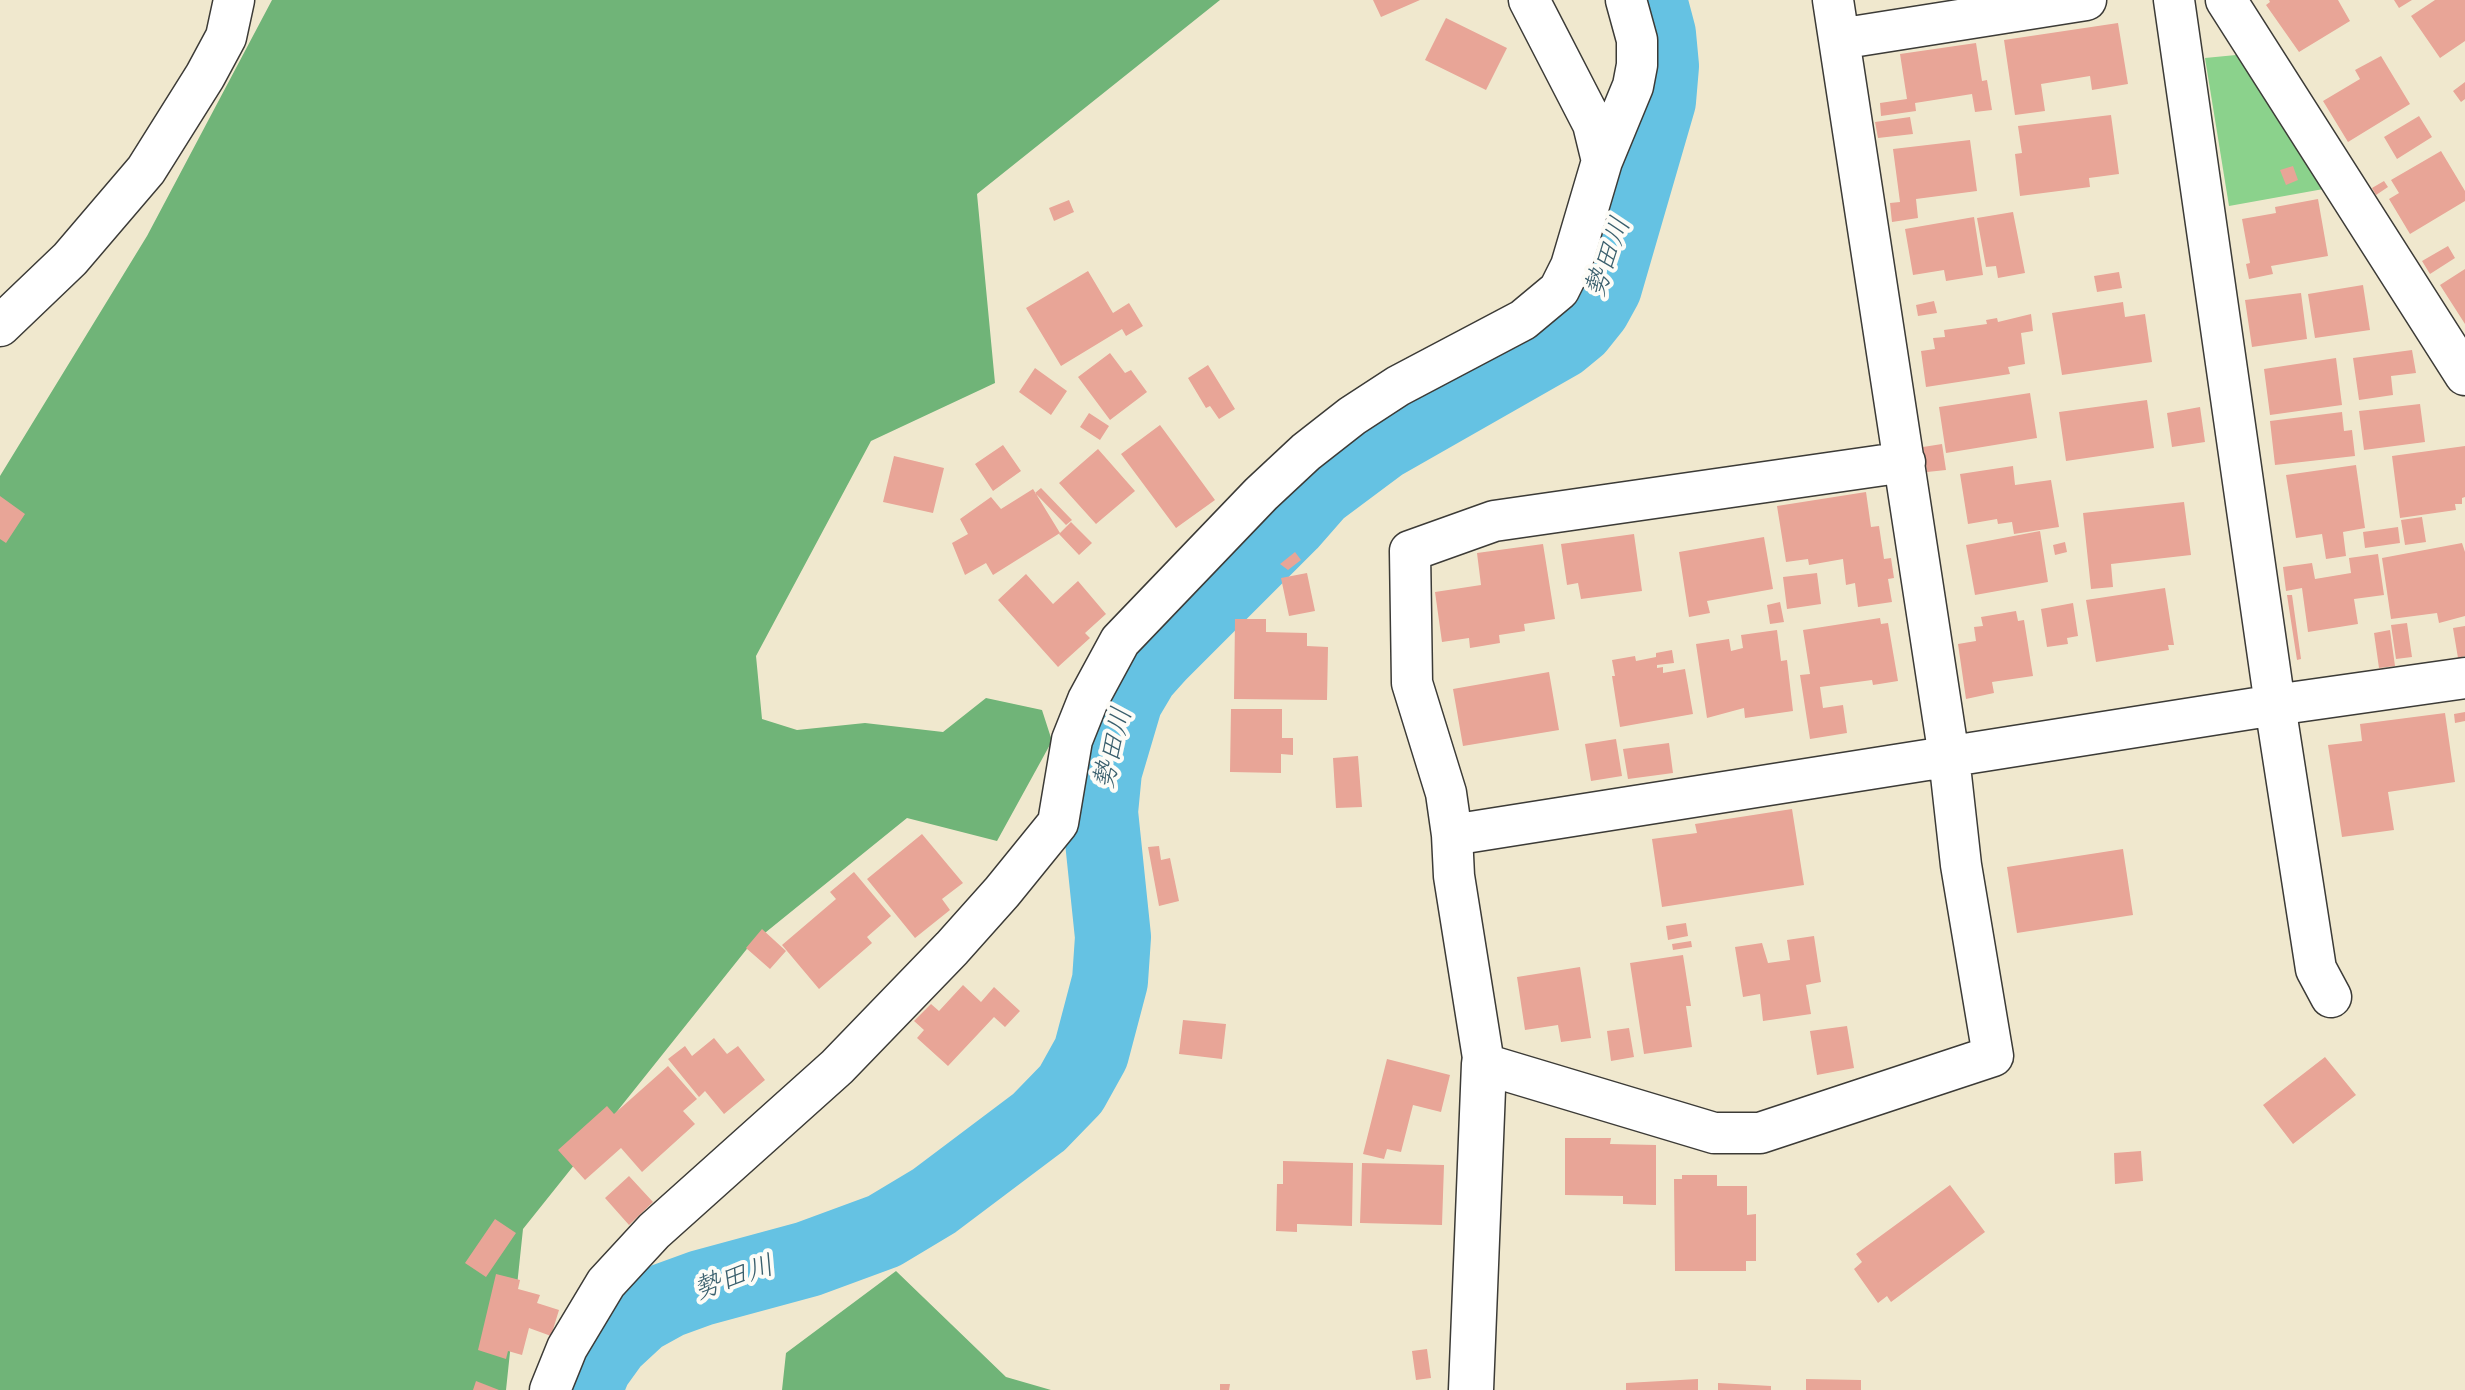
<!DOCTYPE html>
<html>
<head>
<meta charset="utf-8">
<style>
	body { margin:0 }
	canvas { display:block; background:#f0e8ce }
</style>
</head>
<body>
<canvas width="2465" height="1390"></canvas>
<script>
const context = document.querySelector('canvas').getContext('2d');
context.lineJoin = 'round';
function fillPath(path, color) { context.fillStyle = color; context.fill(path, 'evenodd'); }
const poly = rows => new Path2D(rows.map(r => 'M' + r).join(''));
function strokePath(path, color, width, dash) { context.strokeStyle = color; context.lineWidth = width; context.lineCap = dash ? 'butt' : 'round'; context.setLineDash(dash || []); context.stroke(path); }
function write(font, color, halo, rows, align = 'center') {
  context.font = font + ' Itim,"Klee One",sans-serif'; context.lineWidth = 8; context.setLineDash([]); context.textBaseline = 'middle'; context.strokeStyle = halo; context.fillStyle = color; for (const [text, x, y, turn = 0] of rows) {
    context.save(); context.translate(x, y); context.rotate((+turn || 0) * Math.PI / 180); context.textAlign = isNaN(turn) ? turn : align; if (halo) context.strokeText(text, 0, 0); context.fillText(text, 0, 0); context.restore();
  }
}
fillPath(poly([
	[2236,55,2329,188,2229,206,2205,58]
]), '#8bd28c');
fillPath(poly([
	[272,0,1220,0,977,194,995,383,871,441,756,656,762,719,797,730,865,723,943,732,986,698,1042,710,1052,741,997,841,907,818,750,945,523,1229,506,1390,0,1390,0,476,147,236],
	[896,1271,1006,1377,1051,1390,782,1390,786,1353]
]), '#70b478');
strokePath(poly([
	[584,1390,594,1366,612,1341,639,1316,668,1300,701,1288,808,1259,884,1231,934,1201,1039,1122,1071,1089,1091,1053,1110,981,1113,937,1100,812,1104,771,1125,700,1141,673,1158,654,1290,522,1318,490,1381,443,1560,341,1577,327,1593,307,1604,287,1658,101,1661,66,1658,34,1649,0]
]), '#65c2e3', 76);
fillPath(poly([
	[1373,0,1420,0,1381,17],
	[2269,0,2338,0,2350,21,2299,52,2266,5,2270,2],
	[2394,0,2412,0,2399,8],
	[2435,0,2465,0,2465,41,2440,58,2411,16],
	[1446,18,1507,48,1486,90,1425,60],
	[2118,23,2128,84,2092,90,2090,76,2041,84,2045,111,2015,115,2004,40],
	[1976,43,1982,81,1987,80,1992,110,1975,112,1972,94,1915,103,1916,111,1881,116,1880,103,1907,99,1900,54],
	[2381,56,2410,104,2348,142,2323,101,2360,79,2355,70],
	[2465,82,2465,99,2461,102,2453,91],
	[2111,115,2119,174,2089,178,2090,187,2020,196,2015,154,2022,153,2018,126],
	[2419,116,2432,137,2397,159,2384,137],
	[1910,117,1913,134,1878,138,1875,122],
	[1970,140,1977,191,1916,199,1918,218,1892,222,1890,203,1900,202,1893,149],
	[2441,151,2465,191,2465,201,2410,234,2389,199,2399,193,2391,180],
	[2293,166,2298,180,2286,185,2280,170],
	[2384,181,2388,187,2376,195,2372,188],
	[2318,199,2328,256,2271,266,2273,274,2249,279,2246,264,2250,263,2242,219,2276,213,2275,207],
	[1069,200,1074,212,1054,221,1049,208],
	[2013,212,2025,273,1998,278,1996,266,1986,267,1977,218],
	[1974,217,1983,275,1946,281,1944,270,1913,275,1905,229],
	[2448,246,2455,258,2430,274,2422,261],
	[2465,269,2465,324,2440,285],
	[1088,271,1113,313,1129,303,1143,326,1126,336,1122,329,1061,366,1026,308],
	[2119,272,2122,288,2097,292,2094,276],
	[2363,285,2370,330,2315,338,2308,294],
	[2301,293,2307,339,2252,347,2245,300],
	[1934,301,1937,313,1918,316,1916,305],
	[2123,302,2125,317,2145,314,2152,362,2062,375,2052,313],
	[2031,314,2033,331,2021,333,2025,364,2008,367,2010,374,1926,387,1921,351,1935,349,1933,338,1945,337,1944,330,1987,324,1986,320,1997,318,1998,322],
	[2412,350,2416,373,2391,376,2393,395,2359,400,2353,358],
	[1110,353,1125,373,1131,370,1147,392,1110,420,1078,377],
	[2336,358,2342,405,2270,415,2264,369],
	[1208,365,1235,409,1219,419,1210,406,1206,408,1188,378],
	[1035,368,1067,391,1051,415,1019,392],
	[2030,393,2037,438,1946,453,1939,407],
	[2147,400,2154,448,2066,461,2059,412],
	[2420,404,2425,442,2364,450,2359,411],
	[2200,407,2205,442,2172,447,2167,413],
	[2342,412,2344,431,2352,430,2355,456,2275,465,2270,421],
	[1089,413,1109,426,1100,440,1080,427],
	[1160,425,1215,500,1176,528,1121,454],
	[1942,444,1946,470,1927,472,1923,447],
	[1003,445,1021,471,993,491,975,464],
	[2465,446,2465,497,2462,498,2462,504,2455,504,2456,510,2400,518,2392,456],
	[1098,449,1135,491,1096,524,1059,483],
	[894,456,944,468,933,513,883,502],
	[2356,465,2365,528,2343,532,2346,556,2326,559,2322,534,2296,538,2286,475],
	[2013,466,2015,485,2051,480,2059,527,2014,534,2012,522,1998,524,1997,519,1968,524,1960,474],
	[1041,488,1072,520,1066,525,1035,493],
	[1033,489,1060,533,993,575,986,563,965,575,952,543,968,534,960,519,991,497,1001,509],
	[1866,492,1871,527,1879,526,1884,559,1891,558,1894,578,1888,579,1892,602,1858,607,1855,583,1846,585,1843,559,1809,565,1808,559,1786,562,1777,506],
	[0,496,25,514,6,543,0,539],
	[2184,502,2191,555,2111,564,2113,587,2091,589,2083,513],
	[2422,517,2426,542,2405,545,2401,520],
	[1071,522,1092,543,1079,555,1059,534],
	[2398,527,2400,543,2365,548,2363,532],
	[2040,531,2048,582,1975,595,1966,545],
	[1634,534,1642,591,1581,599,1578,583,1567,585,1561,544],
	[1764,537,1773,589,1707,601,1710,613,1689,617,1679,552],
	[2065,542,2067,552,2055,555,2053,545],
	[2462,543,2465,552,2465,616,2439,623,2437,613,2391,619,2382,558],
	[1543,544,1555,619,1524,624,1525,631,1499,635,1500,643,1470,648,1469,638,1442,642,1435,592,1481,585,1477,553],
	[1295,552,1301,560,1288,570,1280,564],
	[2378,554,2384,595,2354,599,2358,624,2308,632,2302,588,2286,591,2283,567,2312,563,2315,579,2351,573,2349,558],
	[1307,573,1315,611,1289,616,1281,578],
	[1817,573,1821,604,1787,609,1783,577],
	[1026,574,1053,604,1078,581,1106,614,1085,633,1090,638,1058,667,998,600],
	[2165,588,2174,645,2168,645,2169,650,2096,662,2086,600],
	[2287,595,2292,595,2301,659,2297,660],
	[1780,602,1784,622,1770,624,1767,605],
	[2073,603,2078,636,2067,638,2068,644,2047,647,2041,609],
	[2016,611,2018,621,2024,620,2033,676,1992,682,1994,693,1966,699,1958,644,1976,641,1974,627,1983,626,1981,617],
	[1880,618,1881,624,1888,623,1898,681,1873,685,1872,680,1820,687,1823,708,1843,705,1847,733,1810,739,1800,675,1810,674,1803,630],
	[1235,619,1266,619,1266,632,1307,633,1307,646,1328,647,1327,700,1234,699],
	[2407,623,2412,657,2396,659,2391,625],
	[2465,626,2465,656,2458,658,2453,628],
	[1777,630,1781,661,1787,660,1793,711,1745,718,1744,708,1707,718,1696,644,1729,639,1731,651,1743,648,1741,635],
	[2390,630,2395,666,2379,668,2374,633],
	[1672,650,1674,663,1657,665,1657,668,1663,667,1663,673,1685,669,1693,714,1620,727,1612,676,1615,676,1612,660,1635,656,1636,661,1656,657,1656,653],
	[1549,672,1559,730,1463,746,1453,689],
	[1231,709,1282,709,1282,738,1293,738,1293,755,1281,754,1281,773,1230,772],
	[2465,712,2465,721,2455,723,2454,714],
	[2445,713,2455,782,2388,792,2394,830,2342,837,2328,745,2362,741,2360,724],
	[1616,739,1622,776,1591,781,1585,744],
	[1669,743,1673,773,1628,779,1623,749],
	[1358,756,1362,807,1336,808,1333,758],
	[1792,809,1804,885,1662,907,1652,839,1697,833,1695,824],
	[922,834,963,883,942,899,950,910,915,938,867,879],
	[1159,846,1161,860,1170,858,1179,901,1159,906,1148,847],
	[2123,849,2133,915,2017,933,2007,867],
	[854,872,891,916,867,937,872,943,819,989,782,945,836,899,830,892],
	[1686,923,1688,936,1668,940,1666,926],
	[762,929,786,951,770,969,746,948],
	[1814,936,1821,982,1806,985,1811,1014,1763,1021,1760,994,1743,997,1735,947,1762,943,1768,963,1790,960,1787,940],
	[1691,941,1692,947,1673,950,1672,944],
	[1683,955,1691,1006,1686,1006,1692,1047,1644,1054,1630,963],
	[1580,967,1591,1038,1561,1042,1558,1025,1525,1030,1517,977],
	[963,985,981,1002,994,987,1020,1011,1005,1027,994,1017,948,1066,917,1038,924,1030,914,1021,931,1004,939,1011],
	[1183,1020,1226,1024,1222,1059,1179,1054],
	[1847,1026,1854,1068,1817,1075,1810,1031],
	[1629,1028,1634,1057,1611,1061,1607,1031],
	[714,1038,727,1054,738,1046,765,1080,724,1114,705,1091,699,1097,668,1059,685,1046,692,1056],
	[2325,1057,2356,1095,2293,1144,2263,1105],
	[1387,1059,1450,1075,1441,1112,1413,1105,1401,1152,1387,1149,1384,1159,1363,1154],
	[668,1066,697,1099,683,1111,695,1124,642,1172,621,1148,585,1180,558,1150,607,1106,614,1114],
	[1565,1138,1611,1138,1610,1144,1656,1145,1656,1205,1623,1204,1623,1196,1565,1195],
	[2141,1151,2143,1181,2115,1184,2114,1153],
	[1283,1161,1353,1163,1352,1226,1297,1224,1297,1232,1276,1231,1277,1184,1283,1184],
	[1362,1163,1444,1165,1442,1225,1360,1223],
	[1682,1175,1717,1175,1717,1186,1747,1186,1747,1215,1756,1214,1756,1261,1746,1261,1746,1271,1675,1271,1674,1179,1682,1179],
	[629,1176,653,1202,629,1225,605,1198],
	[1950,1185,1985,1232,1891,1302,1887,1296,1878,1303,1854,1269,1862,1262,1856,1254],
	[495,1219,516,1233,486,1277,465,1263],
	[496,1274,520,1280,518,1289,540,1295,537,1303,559,1310,551,1336,529,1328,522,1355,508,1351,506,1359,478,1350],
	[1427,1349,1431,1378,1416,1380,1412,1351],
	[1698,1379,1698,1390,1626,1390,1626,1383],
	[1806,1379,1861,1380,1861,1390,1806,1390],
	[476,1381,499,1390,473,1390],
	[1718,1383,1771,1386,1771,1390,1718,1390],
	[1220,1384,1230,1384,1229,1390,1220,1390]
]), '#e8a597');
const minor = poly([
	[2174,0,2275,705,2316,969,2331,997],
	[2226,0,2465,375],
	[1839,39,2086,0],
	[1602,161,1633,86,1637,65,1637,40,1626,0],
	[0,326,70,259,146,170,205,76,226,37,234,0],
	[1905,462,1494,521,1410,551,1412,683,1446,793,1452,835,2275,705,2465,678],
	[1452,835,1454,876,1484,1064,1714,1133,1760,1133,1993,1056,1961,865,1949,757,1833,0],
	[550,1390,567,1348,606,1283,654,1231,837,1067,952,948,1002,892,1058,823,1072,740,1088,700,1120,641,1261,494,1306,452,1352,416,1398,386,1523,320,1559,290,1571,266,1602,161,1593,124,1529,0]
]);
const tertiary = poly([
	[1471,1390,1484,1064]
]);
strokePath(minor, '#3c3b37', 43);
strokePath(tertiary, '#3c3b37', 47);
strokePath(minor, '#fff', 40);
strokePath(tertiary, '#fff', 44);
write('italic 28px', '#395e6c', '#fdfcf7', [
	["勢田川",1609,258,-70],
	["勢田川",1114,749,-76],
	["勢田川",734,1279,-19]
]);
</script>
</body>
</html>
